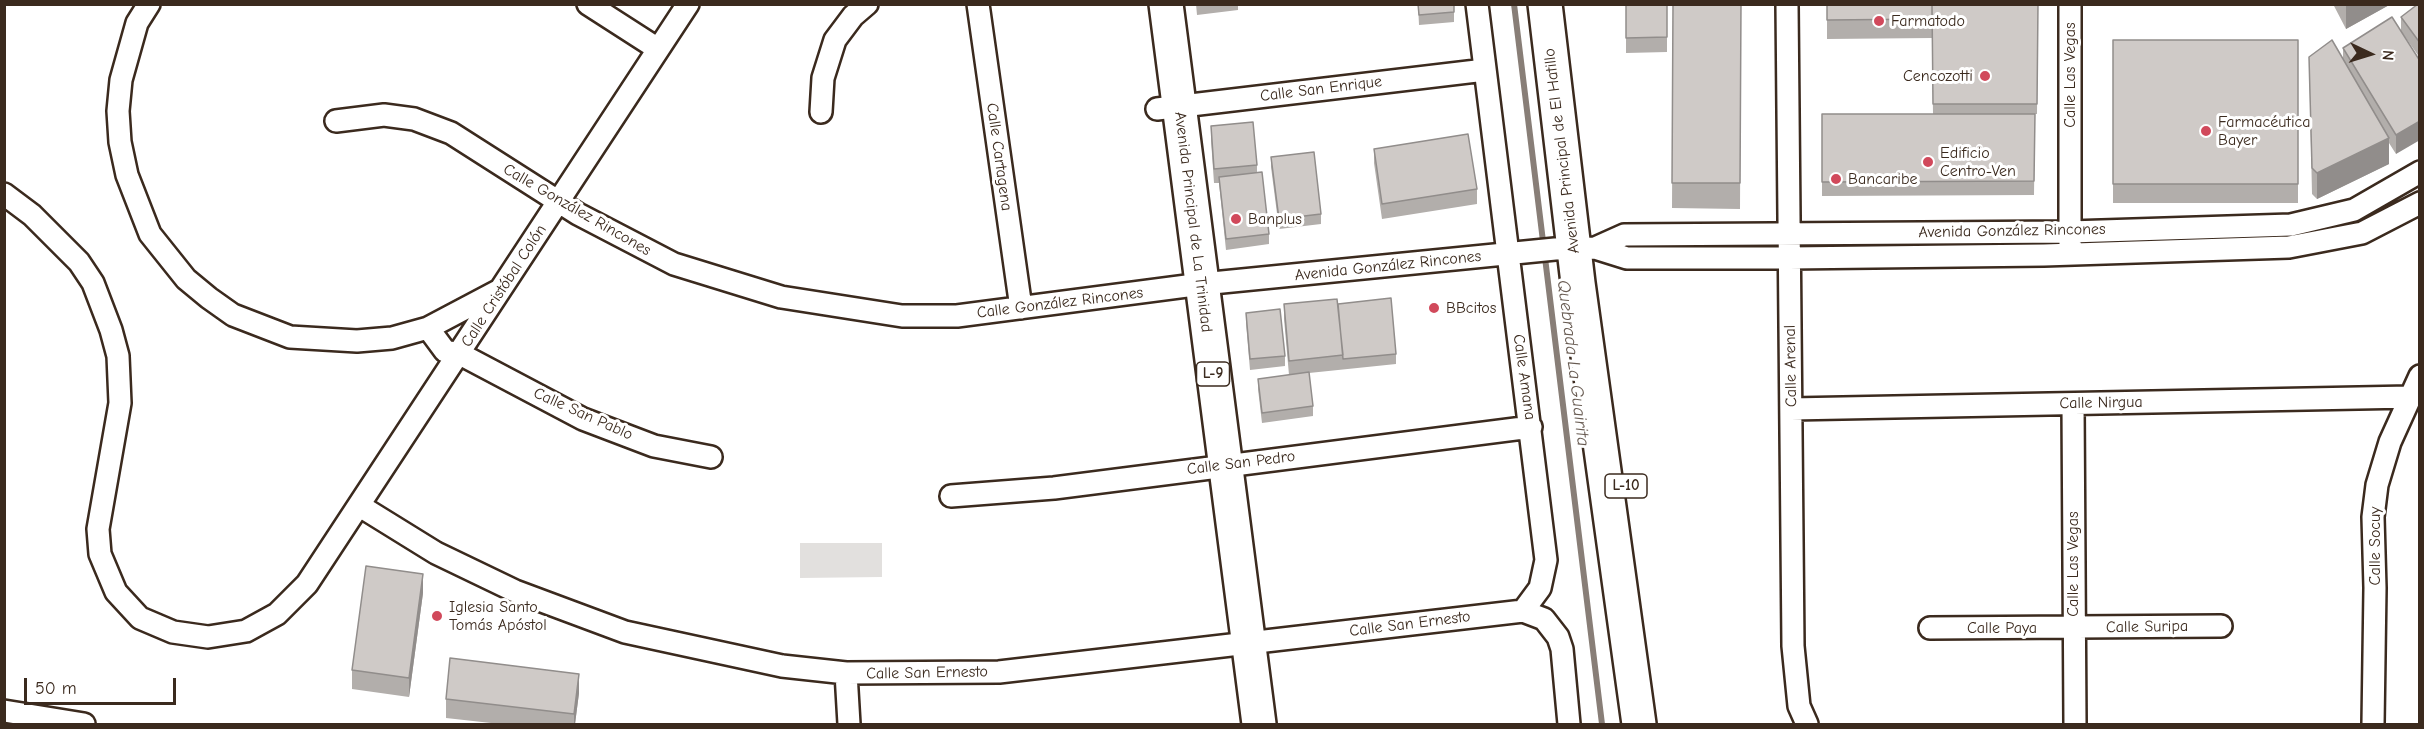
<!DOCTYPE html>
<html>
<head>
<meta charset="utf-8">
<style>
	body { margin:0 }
	#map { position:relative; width:2424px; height:729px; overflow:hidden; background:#fff; font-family:"Comic Neue",sans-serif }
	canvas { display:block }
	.frame { position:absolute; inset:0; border:6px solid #3b2a1e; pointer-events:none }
	.north { position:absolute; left:2340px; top:24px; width:60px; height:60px; -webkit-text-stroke:4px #fff; paint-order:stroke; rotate:94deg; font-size:16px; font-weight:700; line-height:24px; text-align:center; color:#3b2a1e }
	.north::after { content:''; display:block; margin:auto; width:21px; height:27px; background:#3b2a1e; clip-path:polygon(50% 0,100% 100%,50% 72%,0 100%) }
	.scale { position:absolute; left:24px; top:678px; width:152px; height:27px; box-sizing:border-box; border:3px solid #3b2a1e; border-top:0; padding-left:8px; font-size:18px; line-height:21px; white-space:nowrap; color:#3b2a1e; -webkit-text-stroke:4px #fff; paint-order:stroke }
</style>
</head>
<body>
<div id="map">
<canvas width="2424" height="729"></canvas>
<div class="frame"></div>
<div class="north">N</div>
<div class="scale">50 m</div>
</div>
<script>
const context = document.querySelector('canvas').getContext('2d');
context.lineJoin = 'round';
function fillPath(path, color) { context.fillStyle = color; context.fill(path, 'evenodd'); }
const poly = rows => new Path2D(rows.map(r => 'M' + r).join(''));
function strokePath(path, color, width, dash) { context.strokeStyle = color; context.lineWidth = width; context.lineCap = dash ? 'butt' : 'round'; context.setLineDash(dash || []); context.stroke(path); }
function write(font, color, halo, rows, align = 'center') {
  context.font = font + ' "Comic Neue",sans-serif'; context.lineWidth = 6; context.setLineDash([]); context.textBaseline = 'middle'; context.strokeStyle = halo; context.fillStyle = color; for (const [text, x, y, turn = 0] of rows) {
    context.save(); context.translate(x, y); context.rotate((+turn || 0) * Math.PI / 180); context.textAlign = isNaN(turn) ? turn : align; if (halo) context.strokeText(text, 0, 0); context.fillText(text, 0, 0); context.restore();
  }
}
fillPath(poly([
	[800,543,882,543,882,577,800,578]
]), '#e2e0de');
strokePath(poly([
	[1514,4,1602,724]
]), '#887e77', 6);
const street = poly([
	[149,4,137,23,121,80,118,111,120,142,127,175,150,234,186,279,209,298,233,315,290,337,357,341,392,338,428,328,498,291],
	[588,4,658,49],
	[978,4,1021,308],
	[1477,4,1546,560,1540,588,1523,611],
	[1787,4,1793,646,1799,706,1807,724],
	[1157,109,1485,70],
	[821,112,823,78,835,40,853,16,867,4],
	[336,121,384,115,414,119,451,133,578,214,674,264,781,297,902,316,957,316,1202,284,1555,249,1595,248,1627,258,1789,258,2044,255,2289,247,2362,233,2420,203],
	[4,194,32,215,79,262,93,283,111,330,118,356,120,403,98,529,100,554,116,592,140,618,173,632,208,637,246,631,277,614,307,584,688,4],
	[2070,245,2070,4],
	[1595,248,1624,235,2070,232,2291,225,2354,210,2420,172],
	[428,328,445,351,460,354,583,419,654,446,711,457],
	[2073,404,2075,724],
	[1791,409,2410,397],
	[951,496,1054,488,1531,427],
	[360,506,436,553,515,591,625,632,782,666,846,673,999,672,1523,611,1544,619,1558,637,1562,649,1569,724],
	[1930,628,2221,626],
	[846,673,849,724],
	[4,711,84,724],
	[2373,724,2375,588,2373,517,2377,485,2390,442,2420,376]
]);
const primary = poly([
	[1166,4,1259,724],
	[1545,4,1578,283,1639,724]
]);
strokePath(street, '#3b2a1e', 26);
strokePath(primary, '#3b2a1e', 38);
strokePath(street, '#fff', 21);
strokePath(primary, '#fff', 33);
fillPath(poly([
	[1196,4,1238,4,1238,10,1197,15],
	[1418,4,1454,4,1454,22,1419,25],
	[1626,4,1667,4,1667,52,1626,53],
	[1673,4,1741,4,1740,209,1672,208],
	[1827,4,2038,4,2037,114,1933,114,1932,38,1827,39],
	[2333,4,2391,4,2346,29],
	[2420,4,2420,58,2403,34,2396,154,2389,143,2389,164,2317,199,2312,194,2309,57,2343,59,2343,48,2401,31,2401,17],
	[2113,40,2298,40,2298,203,2113,203],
	[1822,114,2035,114,2034,195,1822,196],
	[1211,126,1257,165,1257,173,1269,234,1269,244,1226,250,1219,183,1214,183,1211,140],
	[1374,149,1477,189,1477,204,1382,219,1374,163],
	[1271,157,1321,214,1321,224,1279,229,1271,167],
	[1284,304,1338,304,1396,354,1396,364,1309,373,1313,406,1313,416,1262,423,1258,389,1258,379,1289,375,1284,319],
	[1246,313,1285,356,1285,366,1250,370,1246,323],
	[423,593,409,697,352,689,352,670],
	[579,693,575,724,500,724,446,718,446,699]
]), '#b2aeab');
fillPath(poly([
	[2346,4,2391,4,2346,29],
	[2420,121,2420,140,2396,154,2396,135],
	[2389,138,2389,164,2317,199,2317,173],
	[423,574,423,593,409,697,409,678],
	[579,674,579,693,575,724,574,724,574,714]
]), '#918d8b');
const building = poly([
	[1418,4,1454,4,1454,12,1419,15,1418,4],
	[1626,4,1667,4,1667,37,1626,38,1626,4],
	[1673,4,1741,4,1740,183,1672,183,1673,4],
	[1827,4,1932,4,1932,19,1827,20,1827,4],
	[1932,4,2038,4,2037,104,1933,104,1932,4],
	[2418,4,2420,4,2420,43,2401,17,2418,4],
	[2392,17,2420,61,2420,121,2396,135,2343,48,2392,17],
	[2113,40,2298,40,2298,184,2113,184,2113,40],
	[2332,40,2389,138,2317,173,2312,168,2309,57,2332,40],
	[1822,114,2035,114,2034,181,1822,182,1822,114],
	[1253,122,1257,165,1214,169,1211,126,1253,122],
	[1468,134,1477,189,1382,204,1374,149,1468,134],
	[1314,152,1321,214,1279,219,1271,157,1314,152],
	[1262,172,1269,234,1226,239,1219,177,1262,172],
	[1391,298,1396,354,1343,359,1338,304,1391,298],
	[1337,299,1343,355,1289,361,1284,304,1337,299],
	[1280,309,1285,356,1250,359,1246,313,1280,309],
	[1309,372,1313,406,1262,413,1258,379,1309,372],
	[366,566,423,574,409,678,352,670,366,566],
	[450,658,579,674,574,714,446,699,450,658]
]);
fillPath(building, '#cfcac7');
strokePath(building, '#918d8b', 1.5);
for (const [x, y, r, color] of [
	[1879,21,6,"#d1495b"],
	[1985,76,6,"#d1495b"],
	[2206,131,6,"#d1495b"],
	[1928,162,6,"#d1495b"],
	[1836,179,6,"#d1495b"],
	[1236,219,6,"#d1495b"],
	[1434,308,6,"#d1495b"],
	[437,616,6,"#d1495b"]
]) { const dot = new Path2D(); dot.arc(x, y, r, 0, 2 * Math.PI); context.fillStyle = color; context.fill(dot); strokePath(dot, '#fff', 2); }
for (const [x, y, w] of [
	[1213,374,33],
	[1626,486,42]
]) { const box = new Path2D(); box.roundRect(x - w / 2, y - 12, w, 24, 4.5); context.fillStyle = '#fff'; context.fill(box); strokePath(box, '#3b2a1e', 1.5); }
write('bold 15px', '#3b2a1e', null, [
	["L-9",1213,374],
	["L-10",1626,486]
]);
write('16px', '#3b2a1e', '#fff', [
	["Farmatodo",1891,21],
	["Cencozotti",1973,76,"right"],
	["Farmacéutica",2218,122],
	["Bayer",2218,140],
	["Edificio",1940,153],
	["Centro-Ven",1940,171],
	["Bancaribe",1848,179],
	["Banplus",1248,219],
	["BBcitos",1446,308],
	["Iglesia Santo",449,607],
	["Tomás Apóstol",449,625]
], 'left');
write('16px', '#3b2a1e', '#fff', [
	["Calle Las Vegas",2070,75,-90],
	["Calle San Enrique",1321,89,-7],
	["Avenida Principal de El Hatillo",1562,151,-97],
	["Calle Cartagena",999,157,82],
	["Calle González Rincones",577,210,30],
	["Avenida Principal de La Trinidad",1193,222,83],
	["Avenida González Rincones",2012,231,-1],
	["Avenida González Rincones",1388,266,-6],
	["Calle Cristóbal Colón",504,286,-57],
	["Calle González Rincones",1060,303,-7],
	["Calle Arenal",1791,366,-91],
	["Calle Amana",1524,377,82],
	["Calle Nirgua",2101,403,-1],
	["Calle San Pablo",583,414,24],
	["Calle San Pedro",1241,463,-7],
	["Calle Socuy",2375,546,-90],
	["Calle Las Vegas",2073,564,-90],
	["Calle San Ernesto",1410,624,-7],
	["Calle Suripa",2147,627,-1],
	["Calle Paya",2002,628],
	["Calle San Ernesto",927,673,-1]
]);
write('italic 18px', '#685b52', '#fff', [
	["Quebrada La Guairita",1573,363,83]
]);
</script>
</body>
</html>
